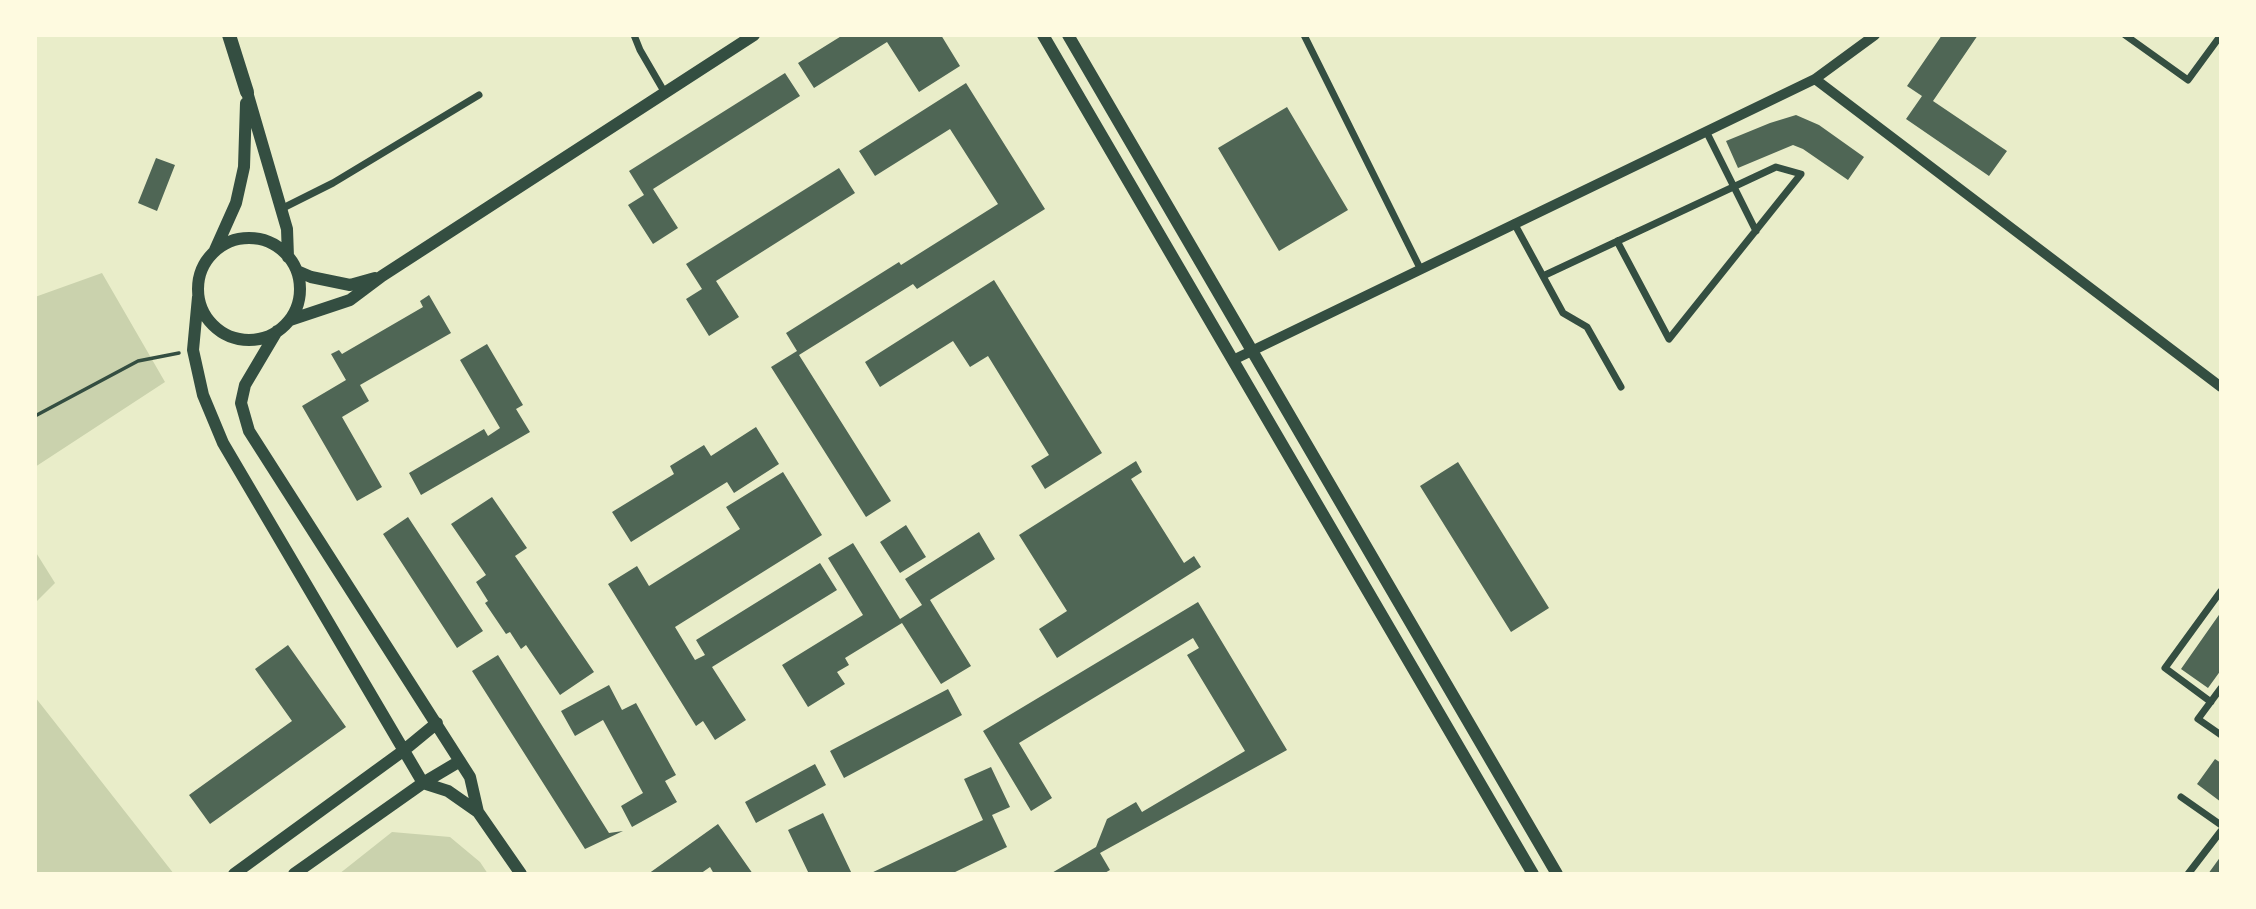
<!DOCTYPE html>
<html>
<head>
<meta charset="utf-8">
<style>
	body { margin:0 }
	#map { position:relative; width:2256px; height:909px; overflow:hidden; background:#e9edc9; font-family:"Public Sans",sans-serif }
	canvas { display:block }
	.frame { position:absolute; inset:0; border:37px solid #fefae0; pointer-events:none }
</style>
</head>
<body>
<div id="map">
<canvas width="2256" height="909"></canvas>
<div class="frame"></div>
</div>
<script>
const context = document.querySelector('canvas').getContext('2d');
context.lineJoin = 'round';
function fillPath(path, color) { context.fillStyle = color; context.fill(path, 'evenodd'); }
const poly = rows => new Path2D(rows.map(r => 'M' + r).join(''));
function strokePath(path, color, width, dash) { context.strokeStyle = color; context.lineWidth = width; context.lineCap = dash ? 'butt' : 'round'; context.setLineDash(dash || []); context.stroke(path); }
fillPath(poly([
	[102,273,165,382,35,467,35,297],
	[35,551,55,583,35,603],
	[35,697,174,874,35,874],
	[392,832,450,837,480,862,488,874,339,874]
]), '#cad2ad');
fillPath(poly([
	[843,35,941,35,960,66,919,92,887,42,814,88,798,63],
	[1942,35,1978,35,1933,101,2007,151,1989,176,1906,119,1922,96,1907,86],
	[785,73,800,96,653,189,678,228,653,244,628,205,644,195,629,171],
	[966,83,1045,209,917,289,913,284,799,355,891,501,866,517,771,367,797,351,786,333,899,262,901,265,998,204,950,129,875,176,859,151],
	[1287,107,1348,210,1279,251,1218,148],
	[1796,115,1819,125,1864,157,1848,180,1803,149,1793,145,1738,168,1726,141,1770,123],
	[156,158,175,165,157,211,138,203],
	[839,168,855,193,716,281,739,317,709,336,686,299,702,289,686,264],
	[994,280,1102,453,1045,489,1031,466,1049,455,988,356,970,367,953,341,880,387,865,362],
	[429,295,451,333,360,385,369,401,342,417,382,487,357,501,302,406,346,380,331,354,339,350,342,354,423,307,420,301],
	[487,344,523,405,516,409,530,432,421,495,409,473,484,429,488,436,500,428,460,360],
	[756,427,779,464,734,493,727,482,631,542,612,512,674,474,670,466,704,445,711,456],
	[1136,461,1142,472,1131,479,1184,563,1194,556,1201,567,1057,658,1039,629,1067,611,1019,535],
	[1458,462,1549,608,1511,632,1420,486],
	[783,472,822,535,675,627,695,660,705,655,696,640,820,563,837,590,712,667,746,720,715,740,703,721,696,726,608,584,637,566,649,586,740,529,726,507],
	[492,497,527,548,515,556,594,672,560,695,526,645,521,649,510,632,506,634,485,603,488,601,476,582,486,575,451,524],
	[408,517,483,631,457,648,383,534],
	[906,525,926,557,900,573,880,542],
	[979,532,995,559,930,600,971,666,941,684,902,623,845,658,849,665,837,672,845,684,808,707,782,665,863,615,828,558,853,543,900,619,922,605,905,579],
	[1198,602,1287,750,1100,853,1110,870,1103,874,1050,874,1096,847,1107,819,1136,802,1142,812,1245,751,1187,655,1199,648,1193,638,1019,743,1052,798,1031,811,983,731],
	[2221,612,2221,670,2208,688,2181,669],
	[288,645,346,727,210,824,189,795,292,721,255,669],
	[498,655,609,833,623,831,585,849,472,671],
	[609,685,622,710,636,703,676,775,665,781,677,802,632,827,621,806,643,793,603,720,575,736,561,711],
	[948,689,962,715,844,778,830,751],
	[2215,759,2221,763,2221,802,2197,784],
	[815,764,826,785,756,823,745,802],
	[991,767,1010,807,992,815,1007,847,951,874,869,874,983,820,964,779],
	[823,813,852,874,809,874,788,830],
	[718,824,753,874,714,874,710,867,700,874,648,874],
	[2221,856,2221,874,2208,874]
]), '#4f6655');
strokePath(poly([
	[35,416,138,361,179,353]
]), '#344e41', 3.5);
strokePath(poly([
	[634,35,640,50,665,93],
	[1304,35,1420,268],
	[2125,35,2188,80,2221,35],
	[1706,131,1756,231],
	[281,209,333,183,479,95],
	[1514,223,1563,313,1587,327,1621,387],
	[1543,276,1776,167,1801,174,1669,339,1617,241],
	[2221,688,2198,719,2221,735],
	[2211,702,2165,668,2221,591],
	[2181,797,2221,825],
	[2188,874,2221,831]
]), '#344e41', 7);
strokePath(poly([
	[1815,79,2221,387],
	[1233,360,1815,79,1875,35]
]), '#344e41', 10);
strokePath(poly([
	[1043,35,1533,874],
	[1068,35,1557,874],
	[247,92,287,229,288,257],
	'198 289a51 51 0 1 1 102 0a51 51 0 1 1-102 0Z',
	[215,250,236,203,244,167,246,103],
	[297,271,311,277,350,285,375,278],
	[198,297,193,350,203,395,223,443,423,783,448,791,478,812,521,874],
	[290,320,350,300,382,276,754,35],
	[277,331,245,385,241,403,249,431,470,777,478,812],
	[234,874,403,751,437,723],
	[294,874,423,783,460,761]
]), '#344e41', 12);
strokePath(poly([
	[229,35,247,92]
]), '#344e41', 14);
</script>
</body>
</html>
